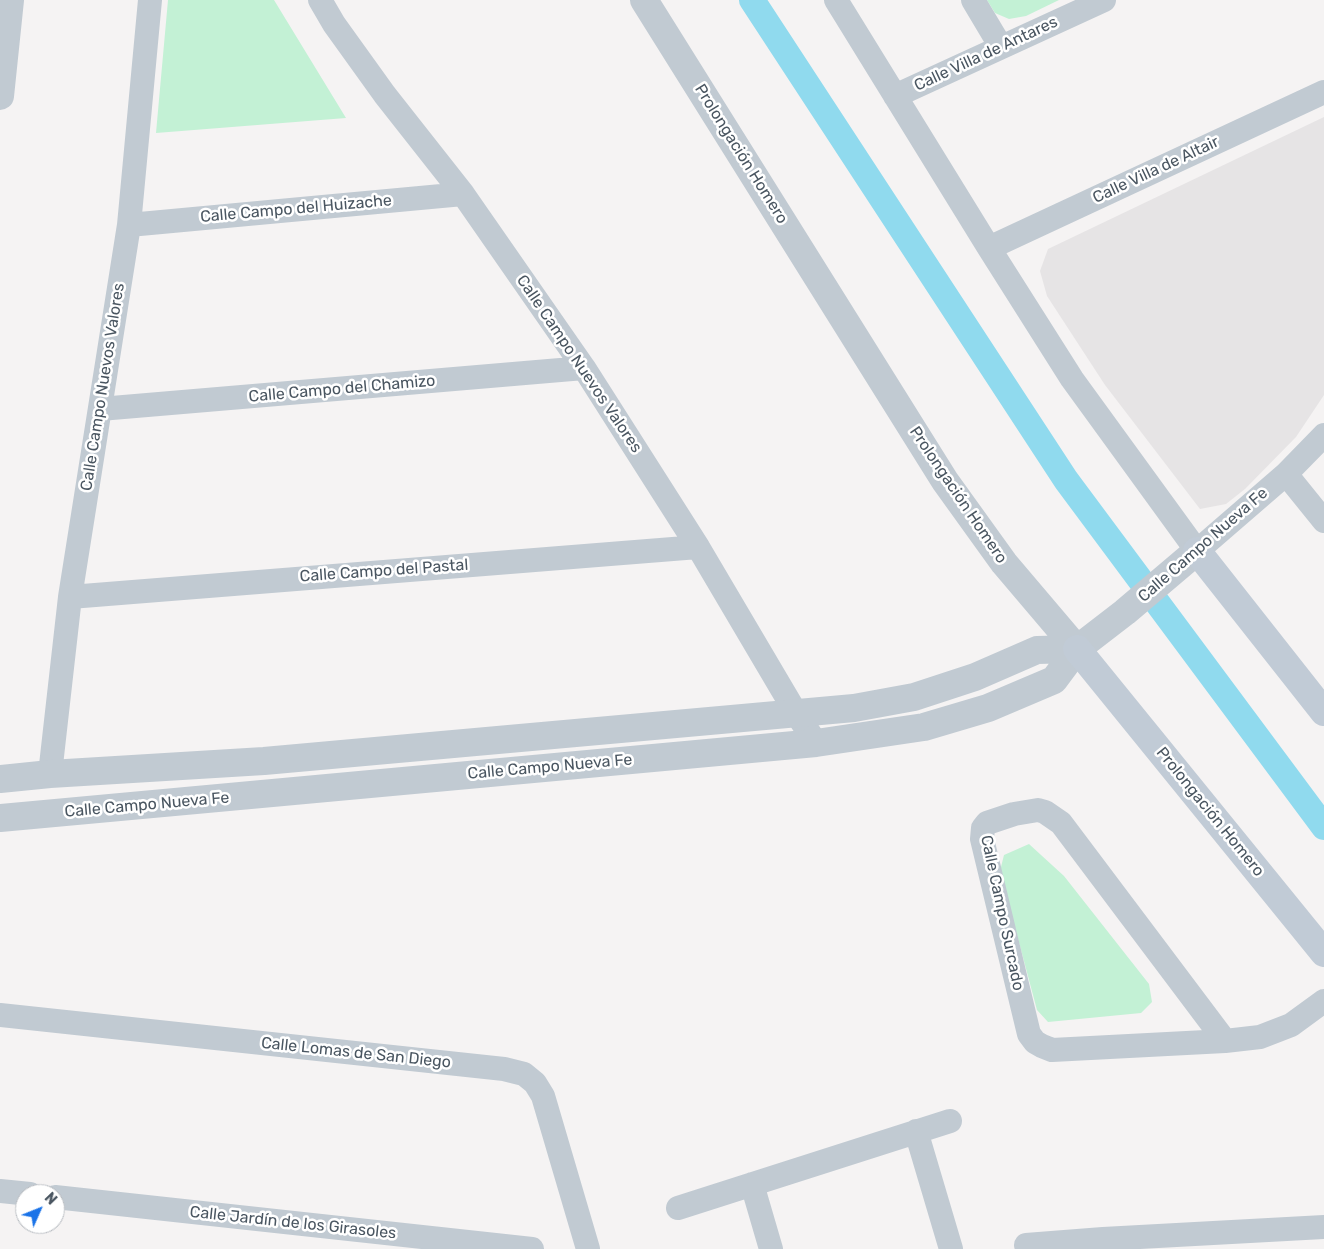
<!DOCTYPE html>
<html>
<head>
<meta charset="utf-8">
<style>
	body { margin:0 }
	#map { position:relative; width:1324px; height:1249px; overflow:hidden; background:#f5f3f3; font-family:Rubik,sans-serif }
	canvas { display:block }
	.north { position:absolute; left:15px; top:1184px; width:50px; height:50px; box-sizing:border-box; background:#fff; border:1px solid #b7bbc0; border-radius:50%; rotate:46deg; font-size:14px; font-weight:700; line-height:20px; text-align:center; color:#4a5661 }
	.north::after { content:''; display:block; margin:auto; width:18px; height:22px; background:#1a73e8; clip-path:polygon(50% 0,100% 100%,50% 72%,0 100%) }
</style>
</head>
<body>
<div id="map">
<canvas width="1324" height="1249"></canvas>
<div class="north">N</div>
</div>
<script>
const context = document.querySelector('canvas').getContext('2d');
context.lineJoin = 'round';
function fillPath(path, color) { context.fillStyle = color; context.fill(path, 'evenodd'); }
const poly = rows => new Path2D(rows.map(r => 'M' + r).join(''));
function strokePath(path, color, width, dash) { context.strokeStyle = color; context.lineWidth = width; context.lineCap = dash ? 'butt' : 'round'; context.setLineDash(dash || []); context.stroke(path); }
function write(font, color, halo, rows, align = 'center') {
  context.font = font + ' Rubik,sans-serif'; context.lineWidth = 5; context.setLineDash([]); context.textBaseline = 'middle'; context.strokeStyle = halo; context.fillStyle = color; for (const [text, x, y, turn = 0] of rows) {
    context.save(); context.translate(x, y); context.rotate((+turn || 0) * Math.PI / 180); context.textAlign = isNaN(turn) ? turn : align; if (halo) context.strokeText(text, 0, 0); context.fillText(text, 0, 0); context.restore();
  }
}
fillPath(poly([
	[1324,117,1324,395,1296,437,1245,489,1226,504,1200,509,1105,385,1047,296,1040,271,1048,249]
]), '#e6e4e5');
fillPath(poly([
	[168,0,274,0,346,118,156,133],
	[987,0,1059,0,1026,16,1009,19,995,13],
	[1029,844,1064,876,1149,984,1152,1002,1141,1013,1048,1022,1037,1010,1000,871,1004,855]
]), '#c3f1d5');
strokePath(poly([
	[752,0,1066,480,1324,827]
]), '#90daee', 26);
strokePath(poly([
	[320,0,334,24,385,95,463,194,584,368,698,547,796,713,816,743],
	[836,0,989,248,1072,379,1197,551,1286,474,1324,435],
	[973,0,1001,47],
	[895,96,1104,0],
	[129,225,463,194],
	[989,248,1324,92],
	[100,409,584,368],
	[1286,474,1324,521],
	[70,597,698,547],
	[50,774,70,597,129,225,150,0],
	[0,1015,504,1069,524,1074,535,1083,543,1096,588,1249],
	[1225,1041,1061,823,1045,812,1038,810,1014,814,987,823,983,828,982,839,1029,1034,1035,1042,1042,1046,1052,1050,1225,1041,1260,1037,1291,1025,1324,1001],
	[916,1131,951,1249],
	[752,1184,771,1249],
	[0,1191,30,1194],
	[55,1197,532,1249],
	[678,1208,950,1121],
	[1026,1245,1103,1239,1324,1227]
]), '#c1cad2', 24);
strokePath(poly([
	[644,0,945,481,1004,563,1077,649],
	[0,96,10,0],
	[0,779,50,774,264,761,854,708,914,697,975,677,1037,650,1077,649],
	[0,818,816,743,924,727,988,708,1054,680,1077,649,1125,612,1197,551]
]), '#c1cad2', 28);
strokePath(poly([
	[1197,551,1324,712],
	[1077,649,1324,953]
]), '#c1cbd6', 28);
write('16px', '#4a5661', '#fff', [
	["Calle Villa de Antares",986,54,-25],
	["Prolongación Homero",741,154,58],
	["Calle Villa de Altair",1156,170,-25],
	["Calle Campo del Huizache",296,209,-5],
	["Calle Campo Nuevos Valores",579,364,56],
	["Calle Campo Nuevos Valores",103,387,-81],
	["Calle Campo del Chamizo",342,389,-5],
	["Prolongación Homero",958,495,56],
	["Calle Campo Nueva Fe",1203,545,-41],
	["Calle Campo del Pastal",384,571,-4],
	["Calle Campo Nueva Fe",550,767,-5],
	["Calle Campo Nueva Fe",147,805,-5],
	["Prolongación Homero",1210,812,51],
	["Calle Campo Surcado",1002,913,78],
	["Calle Lomas de San Diego",356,1053,6],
	["Calle Jardín de los Girasoles",293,1223,6]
]);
</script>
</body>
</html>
